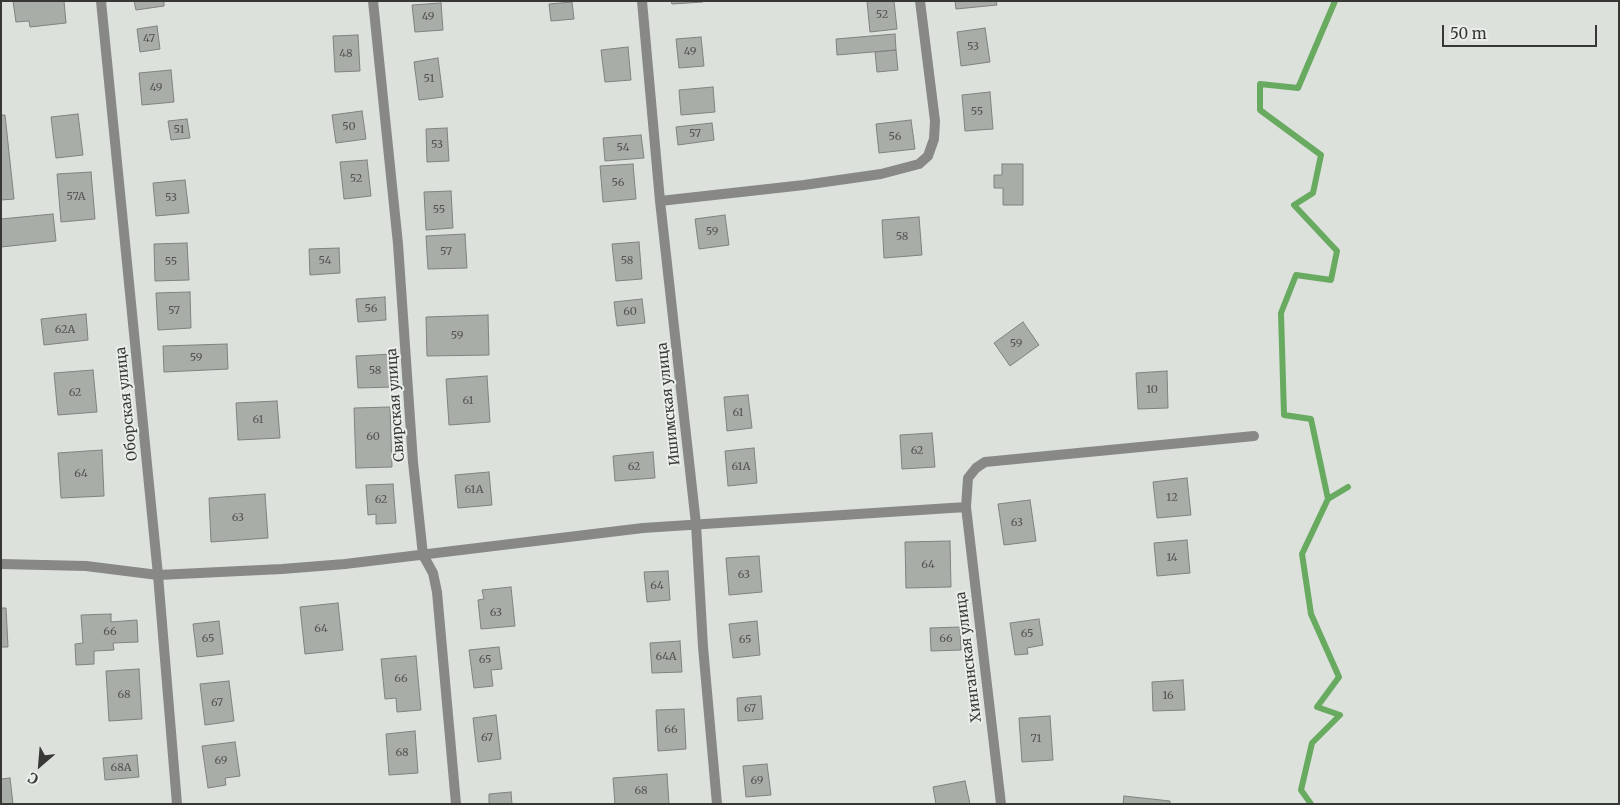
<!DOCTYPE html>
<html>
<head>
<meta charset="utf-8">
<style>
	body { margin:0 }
	#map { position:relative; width:1620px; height:805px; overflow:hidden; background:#dce1dc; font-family:Merriweather,serif }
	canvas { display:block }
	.frame { position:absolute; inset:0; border:2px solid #373836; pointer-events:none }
	.north { position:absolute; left:15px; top:740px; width:50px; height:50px; -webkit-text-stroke:4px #e9eee9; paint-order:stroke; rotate:207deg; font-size:14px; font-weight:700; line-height:20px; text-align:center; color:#373836 }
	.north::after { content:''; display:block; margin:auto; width:18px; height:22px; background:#373836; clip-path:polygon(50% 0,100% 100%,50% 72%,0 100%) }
	.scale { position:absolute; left:1442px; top:25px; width:155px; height:22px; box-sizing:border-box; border:2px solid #373836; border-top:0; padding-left:6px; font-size:15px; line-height:18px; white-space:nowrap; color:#373836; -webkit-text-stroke:4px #e9eee9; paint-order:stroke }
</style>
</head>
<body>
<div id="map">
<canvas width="1620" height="805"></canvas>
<div class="frame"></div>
<div class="north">С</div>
<div class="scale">50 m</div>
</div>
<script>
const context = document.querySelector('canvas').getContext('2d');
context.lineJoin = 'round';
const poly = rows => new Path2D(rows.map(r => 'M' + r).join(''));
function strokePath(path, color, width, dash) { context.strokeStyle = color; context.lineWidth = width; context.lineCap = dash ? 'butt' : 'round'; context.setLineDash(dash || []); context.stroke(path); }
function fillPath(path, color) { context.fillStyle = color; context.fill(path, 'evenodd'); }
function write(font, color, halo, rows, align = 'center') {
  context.font = font + ' Merriweather,serif'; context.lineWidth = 4; context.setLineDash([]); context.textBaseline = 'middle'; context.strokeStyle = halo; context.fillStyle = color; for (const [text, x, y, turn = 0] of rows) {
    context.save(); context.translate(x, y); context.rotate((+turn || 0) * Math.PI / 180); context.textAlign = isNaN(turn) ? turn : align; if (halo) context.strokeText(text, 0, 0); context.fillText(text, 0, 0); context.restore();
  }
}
strokePath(poly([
	[1335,1,1298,88,1260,84,1260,110,1321,155,1313,193,1294,205,1337,251,1331,280,1296,275,1281,313,1284,415,1311,419,1328,499,1348,487],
	[1311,804,1301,790,1312,743,1340,715,1317,707,1339,677,1311,614,1302,554,1328,499]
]), '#68ab60', 6);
const building = poly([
	[13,1,64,1,66,23,30,27,29,21,16,22,13,1],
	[134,1,164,1,164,6,136,10,134,1],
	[671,1,703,1,703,2,672,4,671,1],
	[867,1,894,1,897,29,870,32,867,1],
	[955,1,996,1,997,5,956,9,955,1],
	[572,2,574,19,551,21,549,4,572,2],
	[441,3,443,30,415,32,412,5,441,3],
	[157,26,160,49,140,52,137,29,157,26],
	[985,28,990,62,961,66,957,32,985,28],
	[895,34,896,50,837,55,836,39,895,34],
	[358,35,360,71,335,72,333,36,358,35],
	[701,37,704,66,679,68,676,39,701,37],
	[628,47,631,80,605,82,601,50,628,47],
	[896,50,898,70,877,72,875,52,896,50],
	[438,58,443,97,419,100,414,62,438,58],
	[171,70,174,102,142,105,139,73,171,70],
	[713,87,715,112,681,115,679,90,713,87],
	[990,92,993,129,965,131,962,95,990,92],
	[362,111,366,139,336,143,332,115,362,111],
	[78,114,83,155,56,158,51,117,78,114],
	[1,115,5,115,14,199,1,200,1,115],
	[187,119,190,138,171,140,168,121,187,119],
	[911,120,915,149,879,153,876,124,911,120],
	[712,123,714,140,678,145,676,127,712,123],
	[447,128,449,161,427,162,426,129,447,128],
	[641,135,644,158,605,161,603,138,641,135],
	[367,160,371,196,344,199,340,162,367,160],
	[633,164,636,199,603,202,600,166,633,164],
	[1002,164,1023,164,1023,205,1003,205,1003,188,994,188,994,175,1002,175,1002,164],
	[91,172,95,219,61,222,57,174,91,172],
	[185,180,189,213,156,216,153,183,185,180],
	[451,191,453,228,426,230,424,192,451,191],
	[53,214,56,241,1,247,1,219,53,214],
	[725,215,729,245,699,249,695,219,725,215],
	[919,217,922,255,884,258,882,220,919,217],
	[465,234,467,268,428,269,426,236,465,234],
	[639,242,642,279,616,281,612,244,639,242],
	[187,243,189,280,155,281,154,244,187,243],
	[339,248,340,273,310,275,309,249,339,248],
	[190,292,191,328,158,330,156,293,190,292],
	[385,297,386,320,358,322,356,299,385,297],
	[642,299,645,323,617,326,614,302,642,299],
	[86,314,88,340,44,345,41,319,86,314],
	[488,315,489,355,427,356,426,317,488,315],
	[1023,322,1039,345,1010,366,994,343,1023,322],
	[227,344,228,369,164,372,163,346,227,344],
	[392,354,394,387,358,388,356,356,392,354],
	[93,370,97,412,58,415,54,373,93,370],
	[1167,371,1168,408,1138,409,1136,373,1167,371],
	[487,376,490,422,449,425,446,379,487,376],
	[748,395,752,428,727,431,724,397,748,395],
	[277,401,280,438,238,440,236,403,277,401],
	[390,407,392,467,356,468,354,408,390,407],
	[932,433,935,467,902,469,900,435,932,433],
	[754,448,757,483,728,486,725,451,754,448],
	[102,450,104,496,61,498,58,453,102,450],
	[653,452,655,478,615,481,613,456,653,452],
	[489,472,492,505,458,508,455,475,489,472],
	[1187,478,1191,515,1157,518,1153,482,1187,478],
	[393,484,396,523,376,524,376,514,368,515,366,485,393,484],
	[265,494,268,538,211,542,209,498,265,494],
	[1030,500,1036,541,1004,545,998,504,1030,500],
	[1187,540,1190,573,1157,576,1154,543,1187,540],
	[950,541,951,587,906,588,905,542,950,541],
	[759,556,762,592,729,595,726,558,759,556],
	[668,571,670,600,647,602,644,572,668,571],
	[511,587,515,626,481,629,478,600,484,599,482,590,511,587],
	[338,603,343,650,305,654,300,607,338,603],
	[1,608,6,608,8,647,1,647,1,608],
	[111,614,111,622,137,620,138,642,113,643,114,650,94,651,94,664,76,665,75,644,83,643,81,615,111,614],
	[1039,619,1043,645,1027,648,1028,654,1015,655,1010,623,1039,619],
	[219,621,223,654,197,657,193,624,219,621],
	[757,621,760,655,733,658,729,624,757,621],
	[960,627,961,650,931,651,930,628,960,627],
	[680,641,682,672,652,673,650,643,680,641],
	[499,647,502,669,491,670,493,686,474,688,469,650,499,647],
	[416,656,421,710,397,712,396,698,385,699,381,659,416,656],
	[139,669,142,719,109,721,106,671,139,669],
	[1183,680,1185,710,1153,711,1152,682,1183,680],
	[229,681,234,721,205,725,200,684,229,681],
	[761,696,763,719,738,721,737,698,761,696],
	[684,709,686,749,658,751,656,710,684,709],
	[496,715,501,759,478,762,473,718,496,715],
	[1050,716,1053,760,1022,762,1019,718,1050,716],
	[415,731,418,773,389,775,386,734,415,731],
	[235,742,240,776,225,778,226,785,208,788,202,746,235,742],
	[137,755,139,777,105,780,103,758,137,755],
	[767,764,771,795,746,797,743,766,767,764],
	[667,774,669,804,615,804,613,778,667,774],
	[10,778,13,804,1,804,1,779,10,778],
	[965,781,970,804,936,804,933,787,965,781],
	[511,792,512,804,489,804,489,794,511,792],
	[1124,796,1170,801,1170,804,1123,804,1124,796]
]);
fillPath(building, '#a9ada8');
strokePath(building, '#7f827e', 1);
strokePath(poly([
	[101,1,158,575,177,804],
	[373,1,398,244,413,462,423,555,433,573,437,592,456,804],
	[642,1,660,201,696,524,703,647,717,804],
	[660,201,804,185,881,174,919,164,928,156,934,139,935,121,920,1],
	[966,507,1001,804],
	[1,564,86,566,158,575,282,569,345,564,643,528,966,507,968,478,976,468,985,462,1254,436]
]), '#888987', 10);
write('11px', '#545552', null, [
	["52",882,15],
	["49",428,17],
	["47",149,39],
	["53",973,47],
	["49",690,52],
	["48",346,54],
	["51",429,79],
	["49",156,88],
	["55",977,112],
	["50",349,127],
	["51",179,130],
	["57",695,134],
	["56",895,137],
	["53",437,145],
	["54",623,148],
	["52",356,179],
	["56",618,183],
	["57А",76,197],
	["53",171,198],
	["55",439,210],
	["59",712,232],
	["58",902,237],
	["57",446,252],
	["54",325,261],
	["58",627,261],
	["55",171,262],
	["56",371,309],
	["57",174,311],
	["60",630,312],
	["62А",65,330],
	["59",457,336],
	["59",1016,344],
	["59",196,358],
	["58",375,371],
	["10",1152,390],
	["62",75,393],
	["61",468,401],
	["61",738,413],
	["61",258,420],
	["60",373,437],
	["62",917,451],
	["62",634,467],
	["61А",741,467],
	["64",81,474],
	["61А",474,490],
	["12",1172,498],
	["62",381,500],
	["63",238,518],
	["63",1017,523],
	["14",1172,558],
	["64",928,565],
	["63",744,575],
	["64",657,586],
	["63",496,613],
	["64",321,629],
	["66",110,632],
	["65",1027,634],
	["65",208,639],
	["66",946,639],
	["65",745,640],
	["64А",666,657],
	["65",485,660],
	["66",401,679],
	["68",124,695],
	["16",1168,696],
	["67",217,703],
	["67",750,709],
	["66",671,730],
	["67",487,738],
	["71",1036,739],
	["68",402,753],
	["69",221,761],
	["68А",121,768],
	["69",757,781],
	["68",641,791]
]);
write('14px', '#373836', '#e9eee9', [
	["Оборская улица",127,404,-96],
	["Ишимская улица",669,404,-96],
	["Свирская улица",396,405,-94],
	["Хинганская улица",969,657,-97]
]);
</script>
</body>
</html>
